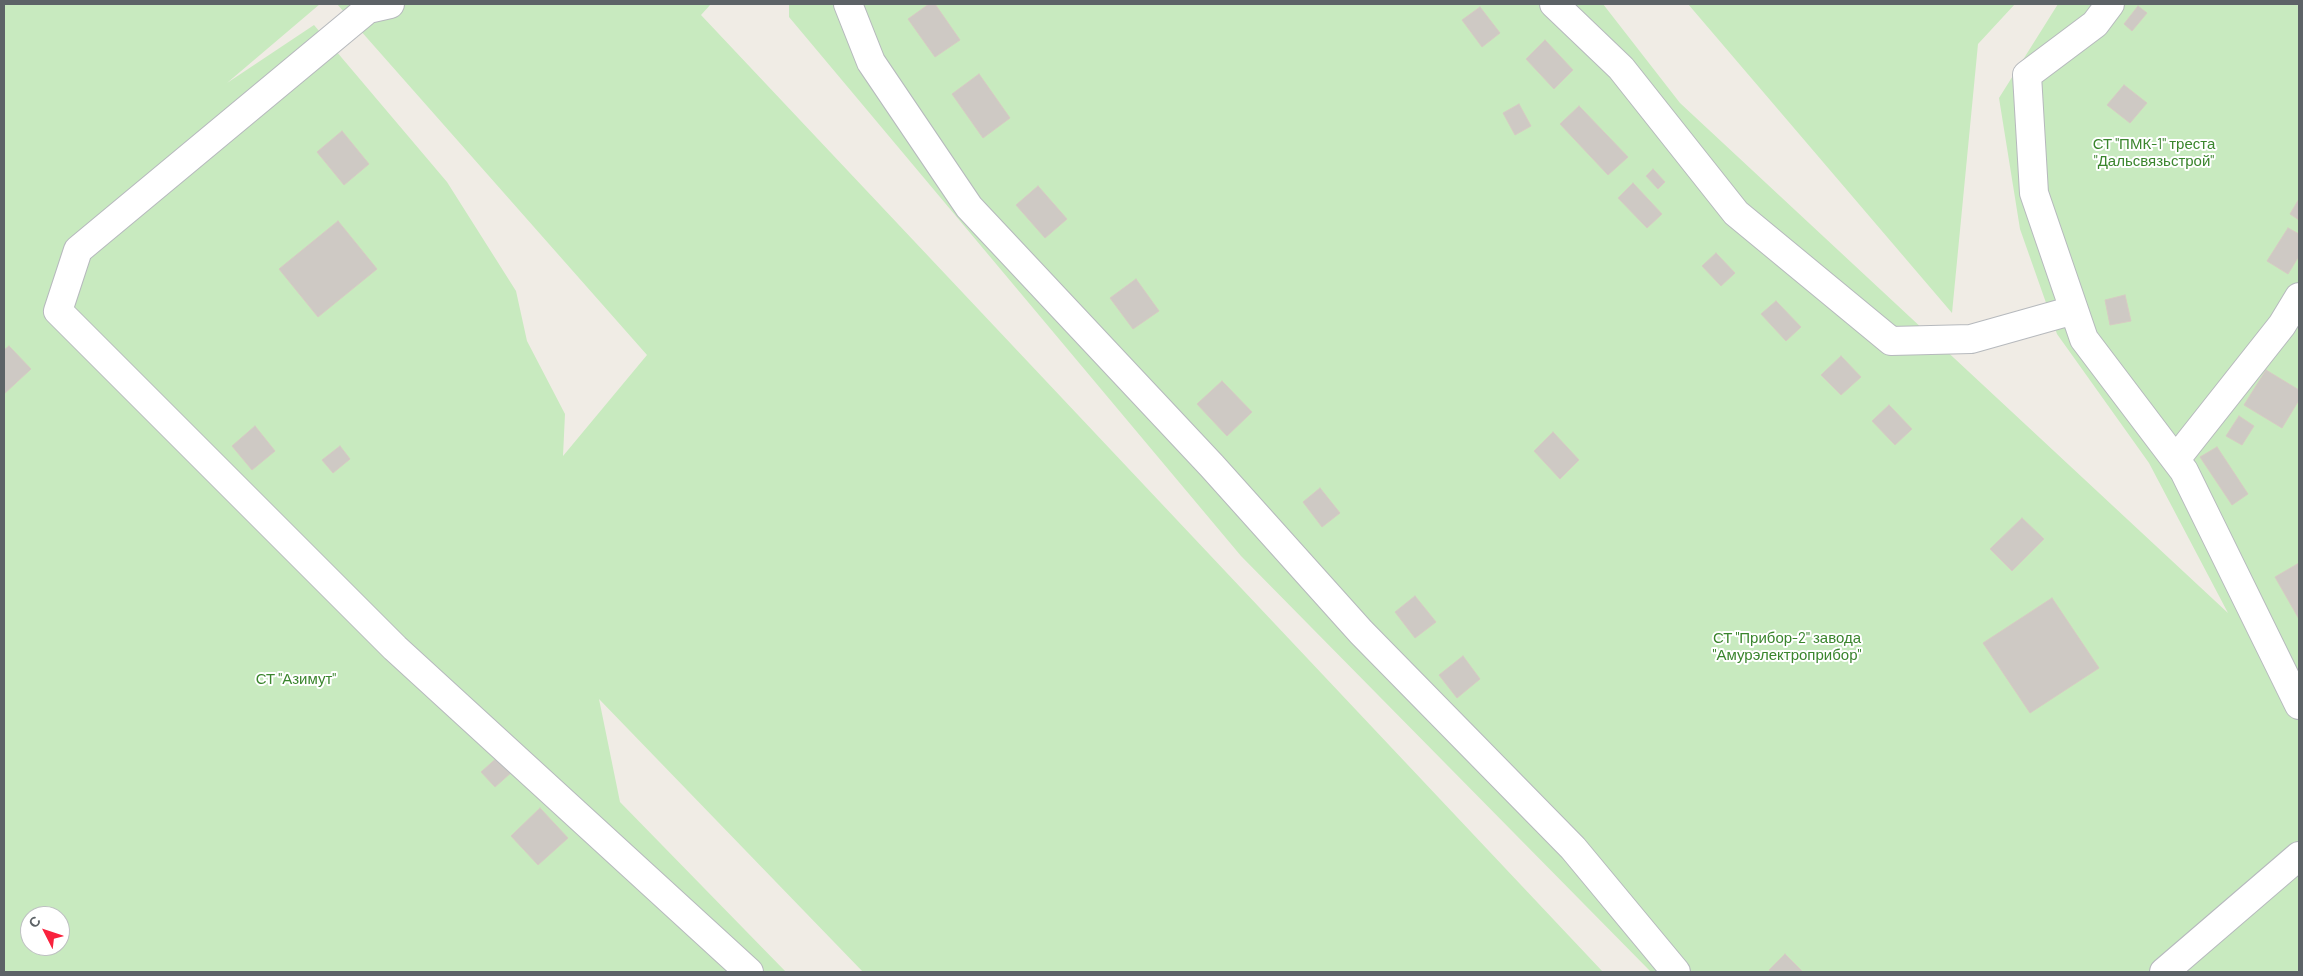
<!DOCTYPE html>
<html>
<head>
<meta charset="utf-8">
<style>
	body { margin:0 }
	#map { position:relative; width:2303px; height:976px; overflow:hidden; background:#f0ece5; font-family:Barlow,sans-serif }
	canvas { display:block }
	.frame { position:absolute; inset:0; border:5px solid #5d6367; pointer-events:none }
	.north { position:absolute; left:20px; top:906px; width:50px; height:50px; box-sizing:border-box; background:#fff; border:1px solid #bec1c2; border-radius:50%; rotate:311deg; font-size:14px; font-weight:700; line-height:20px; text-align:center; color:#5d6367 }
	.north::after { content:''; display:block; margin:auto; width:18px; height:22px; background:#f9223d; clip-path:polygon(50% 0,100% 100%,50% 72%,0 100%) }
</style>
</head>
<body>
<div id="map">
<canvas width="2303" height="976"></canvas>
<div class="frame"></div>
<div class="north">С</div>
</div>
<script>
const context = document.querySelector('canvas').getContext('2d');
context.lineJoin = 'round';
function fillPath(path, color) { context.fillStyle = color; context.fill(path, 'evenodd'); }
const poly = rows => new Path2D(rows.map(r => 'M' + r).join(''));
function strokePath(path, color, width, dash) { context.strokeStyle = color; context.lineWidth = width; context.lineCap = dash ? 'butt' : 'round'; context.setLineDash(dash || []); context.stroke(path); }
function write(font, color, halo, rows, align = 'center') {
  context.font = font + ' Barlow,sans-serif'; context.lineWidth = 4; context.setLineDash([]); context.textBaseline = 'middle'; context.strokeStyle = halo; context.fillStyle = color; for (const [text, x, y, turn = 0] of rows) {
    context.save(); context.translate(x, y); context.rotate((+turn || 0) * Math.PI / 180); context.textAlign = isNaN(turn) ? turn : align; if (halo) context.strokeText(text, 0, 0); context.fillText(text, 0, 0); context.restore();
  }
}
fillPath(poly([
	[4,4,320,4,227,83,314,25,447,182,516,291,527,341,565,414,563,456,647,355,337,4,711,4,701,15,1603,972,863,972,599,699,620,802,786,972,4,972],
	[30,916,60,916,60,946,30,946],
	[789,4,1603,4,1680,103,2228,613,2149,463,2057,334,2020,229,1999,98,2058,4,2299,4,2299,972,1651,972,1241,556,789,17],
	[1688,4,2015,4,1978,44,1952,313]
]), '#c8eabf');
const building = poly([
	[929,4,935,4,960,40,935,57,908,19,929,4],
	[2138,6,2147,13,2132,31,2124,24,2138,6],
	[1480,7,1500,33,1482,47,1462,20,1480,7],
	[1545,40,1573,70,1554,89,1526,59,1545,40],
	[979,74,1010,118,983,138,952,94,979,74],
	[2124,85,2147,103,2130,123,2107,105,2124,85],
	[1519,104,1531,126,1515,135,1503,113,1519,104],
	[1579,106,1628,157,1608,175,1560,124,1579,106],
	[342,131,369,164,344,185,317,152,342,131],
	[1653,169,1665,182,1658,189,1646,176,1653,169],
	[1633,183,1662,214,1647,228,1618,198,1633,183],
	[1038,186,1067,219,1045,238,1016,205,1038,186],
	[2299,199,2299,220,2290,214,2299,199],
	[338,221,377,269,318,317,279,269,338,221],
	[2288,228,2299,234,2299,256,2288,274,2267,261,2288,228],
	[1716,253,1735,273,1721,286,1702,266,1716,253],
	[1136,279,1159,311,1133,329,1110,298,1136,279],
	[2125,295,2131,321,2110,325,2105,300,2125,295],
	[1776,301,1801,327,1786,341,1761,314,1776,301],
	[9,346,31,369,4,394,4,350,9,346],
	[1841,356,1861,377,1841,395,1821,375,1841,356],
	[2266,370,2299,390,2299,400,2282,428,2244,405,2266,370],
	[1222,381,1252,412,1227,436,1197,404,1222,381],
	[1889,405,1912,429,1895,445,1872,421,1889,405],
	[2239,416,2254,426,2242,445,2226,436,2239,416],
	[255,426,275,451,252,470,232,446,255,426],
	[1553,432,1579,460,1560,479,1534,451,1553,432],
	[340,446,350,459,333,473,322,460,340,446],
	[2217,447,2248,494,2232,505,2200,457,2217,447],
	[1320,488,1340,513,1322,527,1303,502,1320,488],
	[2022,518,2044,539,2012,571,1990,549,2022,518],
	[2299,563,2299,619,2275,577,2299,563],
	[1415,596,1436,622,1415,638,1395,612,1415,596],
	[2052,598,2099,668,2030,713,1983,643,2052,598],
	[1463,656,1480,679,1457,698,1439,675,1463,656],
	[499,756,513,771,495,787,481,772,499,756],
	[540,808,568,838,538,865,511,836,540,808],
	[1785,954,1802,971,1800,972,1771,972,1769,970,1785,954]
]);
fillPath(building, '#cec9c4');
strokePath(building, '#d6ccc3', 1);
const minor = poly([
	[390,4,368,9,78,250,58,311,395,648,749,972],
	[848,4,871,62,969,207,1212,466,1361,632,1573,848,1676,972],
	[1554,4,1621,68,1736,213,1891,341,1971,339,2074,310],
	[2110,4,2095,24,2027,75,2034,193,2084,339,2184,471,2299,705],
	[2176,459,2282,325,2299,297],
	[2164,972,2299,856]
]);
strokePath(minor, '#b6b9bd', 30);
strokePath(minor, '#fff', 28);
write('15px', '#3a852d', '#fff', [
	["СТ \"ПМК-1\" треста",2154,144],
	["\"Дальсвязьстрой\"",2154,161],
	["СТ \"Прибор-2\" завода",1787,638],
	["\"Амурэлектроприбор\"",1787,655],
	["СТ \"Азимут\"",296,679]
]);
</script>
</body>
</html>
